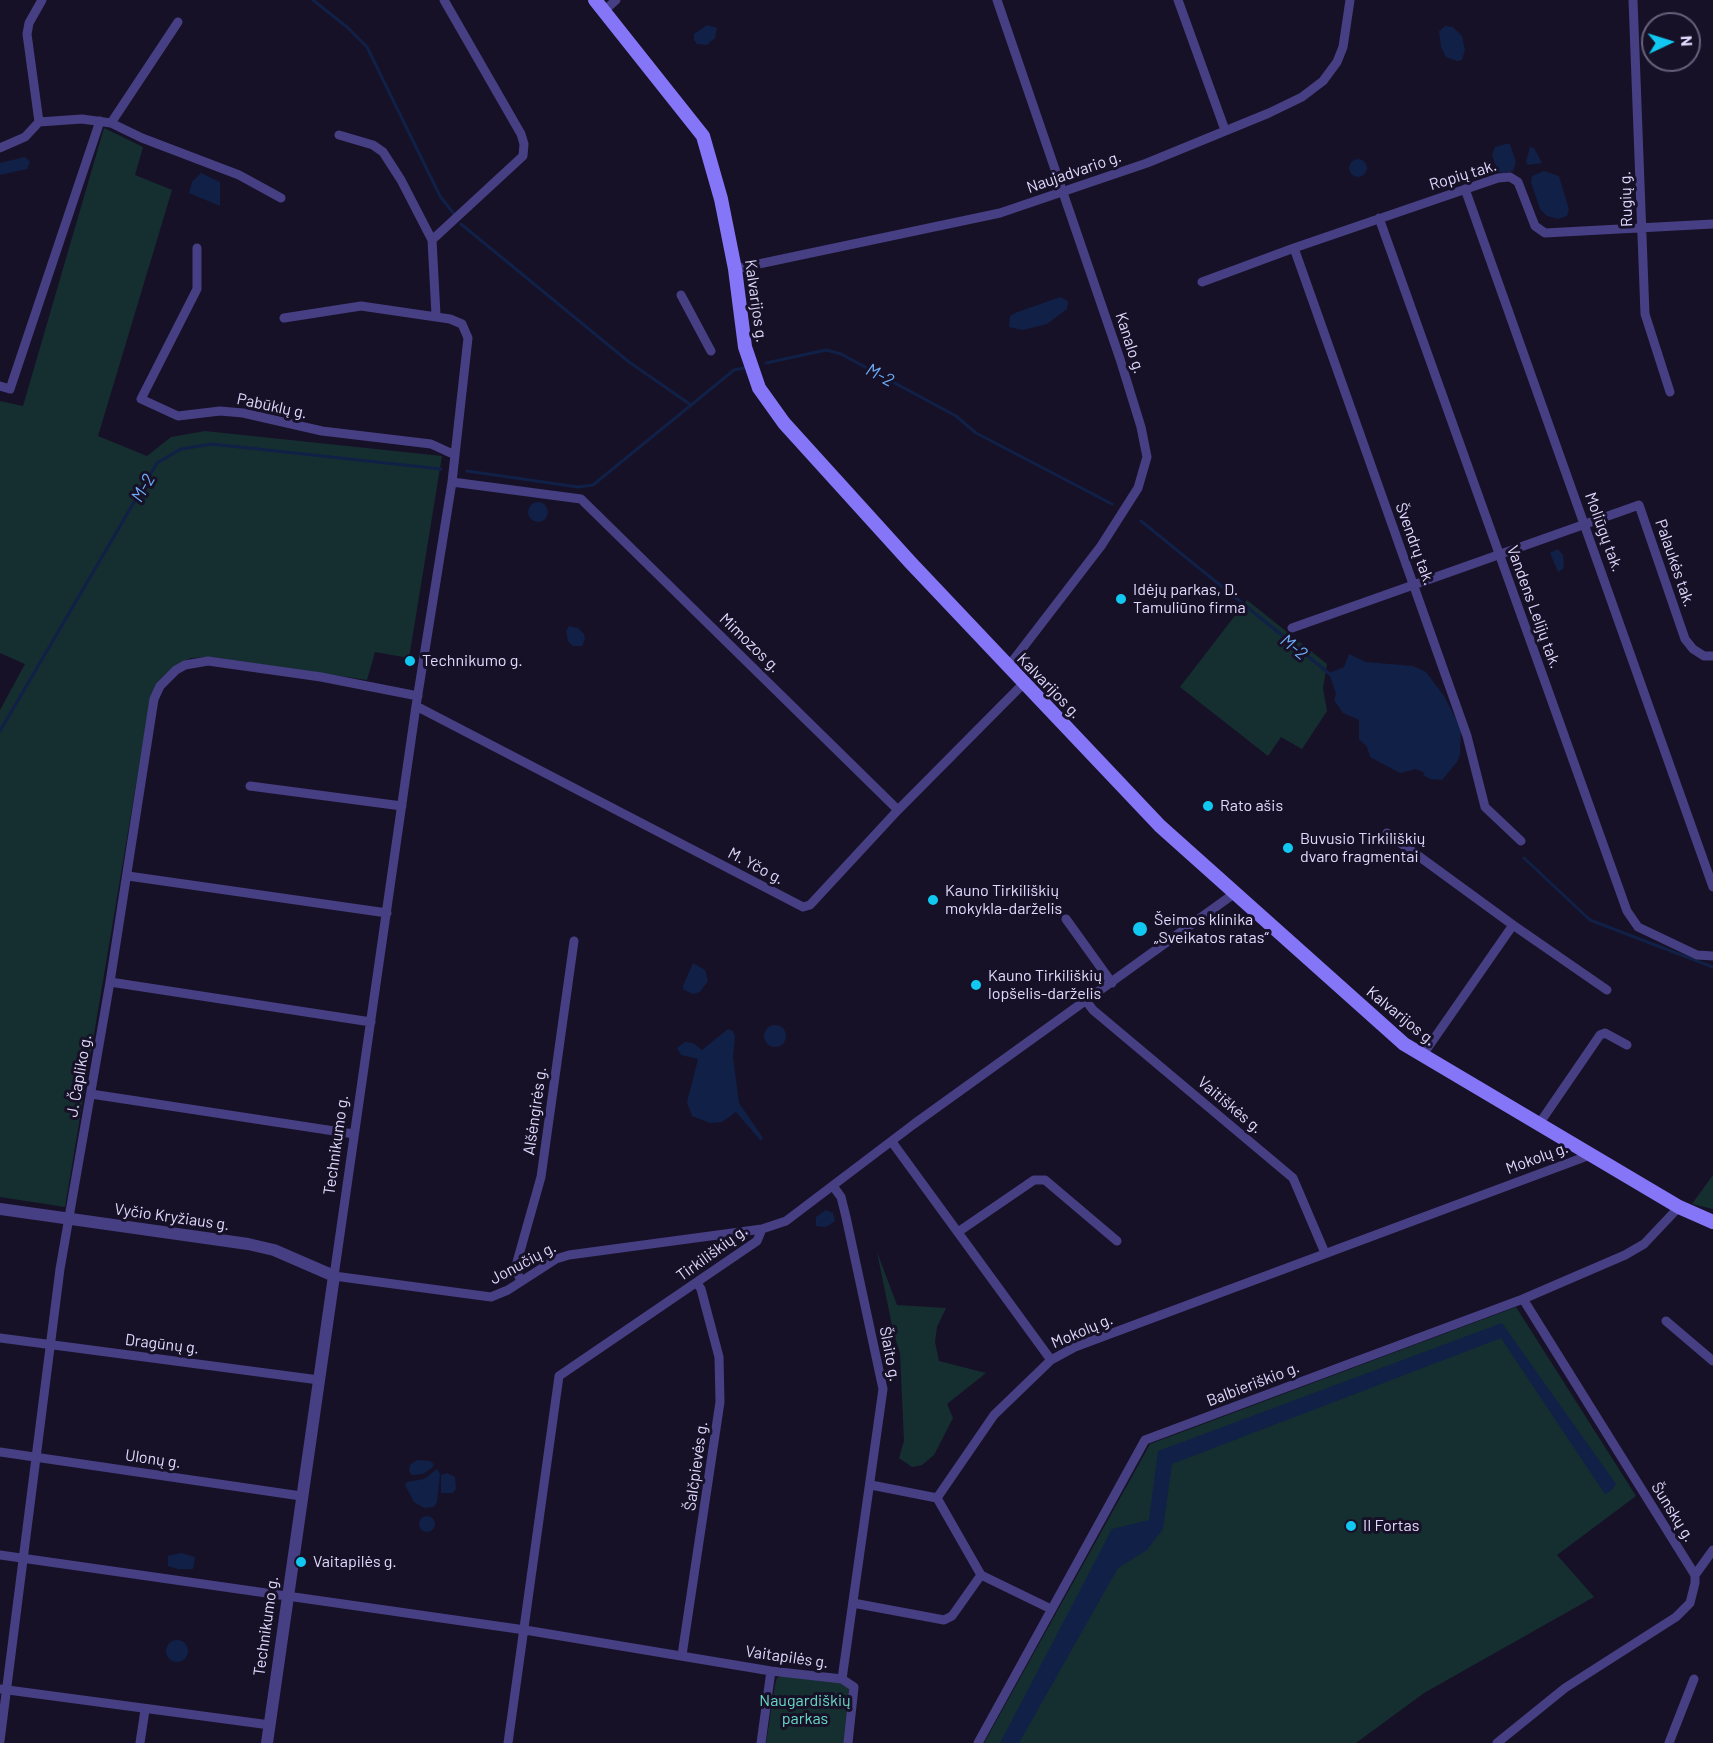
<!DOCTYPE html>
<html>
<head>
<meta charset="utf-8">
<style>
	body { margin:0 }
	#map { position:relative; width:1713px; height:1743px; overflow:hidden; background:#171127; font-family:Barlow,sans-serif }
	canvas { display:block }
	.north { position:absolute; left:1641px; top:12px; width:60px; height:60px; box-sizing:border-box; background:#171127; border:2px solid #67617d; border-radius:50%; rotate:86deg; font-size:16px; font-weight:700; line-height:24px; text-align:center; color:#e0d9fd }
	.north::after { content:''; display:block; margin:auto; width:21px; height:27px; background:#11c8f1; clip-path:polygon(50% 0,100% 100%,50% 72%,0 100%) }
</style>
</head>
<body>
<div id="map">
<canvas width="1713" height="1743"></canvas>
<div class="north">N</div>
</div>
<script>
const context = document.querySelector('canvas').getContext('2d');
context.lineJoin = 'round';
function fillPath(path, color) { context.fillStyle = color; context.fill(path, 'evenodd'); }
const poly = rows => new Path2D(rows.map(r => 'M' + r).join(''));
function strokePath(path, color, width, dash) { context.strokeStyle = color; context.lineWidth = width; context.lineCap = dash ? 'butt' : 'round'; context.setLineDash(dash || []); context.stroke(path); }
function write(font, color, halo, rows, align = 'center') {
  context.font = font + ' Barlow,sans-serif'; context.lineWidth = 6; context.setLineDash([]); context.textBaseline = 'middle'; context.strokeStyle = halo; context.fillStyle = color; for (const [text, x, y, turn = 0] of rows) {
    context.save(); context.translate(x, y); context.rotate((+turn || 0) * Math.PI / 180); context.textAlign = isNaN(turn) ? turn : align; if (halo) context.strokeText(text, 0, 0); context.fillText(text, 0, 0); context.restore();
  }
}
fillPath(poly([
	[104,128,143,147,135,175,172,190,98,436,147,456,171,437,205,431,442,456,409,658,375,652,367,680,211,657,191,658,176,665,159,680,151,695,65,1207,0,1197,0,710,25,664,0,653,0,401,23,406],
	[1247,600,1327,664,1323,688,1327,711,1302,749,1281,737,1268,756,1180,687],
	[1713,1175,1713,1209,1692,1204],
	[877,1252,897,1305,946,1308,937,1327,935,1342,939,1361,986,1373,947,1404,953,1418,934,1455,922,1465,912,1467,899,1458,904,1441,900,1353,894,1335],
	[1516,1307,1636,1496,1557,1555,1594,1597,1424,1693,1356,1743,984,1743,1150,1444],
	[783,1675,843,1683,849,1688,851,1700,845,1743,766,1743,775,1685,777,1678]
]), '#152f31');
fillPath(poly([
	[707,25,717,28,715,38,707,45,697,44,694,40,694,34],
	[1445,26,1453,27,1462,36,1465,50,1462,60,1457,61,1446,57,1441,47,1439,31],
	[1506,144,1510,144,1516,162,1513,171,1504,173,1498,172,1492,155,1495,147],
	[1530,147,1534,148,1542,163,1528,165,1526,162],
	[25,157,30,162,27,169,0,175,0,163],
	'1349 168a9 9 0 1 1 18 0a9 9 0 1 1-18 0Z',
	[1544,171,1559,176,1569,209,1567,216,1558,219,1547,216,1540,209,1531,182,1532,176],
	[201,173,220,182,220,206,189,193,192,182],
	[1060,297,1068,301,1067,309,1047,324,1023,330,1009,327,1010,316,1015,313],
	'528 512a10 10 0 1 1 20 0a10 10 0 1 1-20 0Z',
	[1558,549,1563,555,1564,565,1563,569,1558,572,1550,553],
	[569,626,578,628,584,634,585,639,582,646,573,646,568,641,566,631],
	[1349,654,1366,662,1413,666,1426,672,1444,696,1461,729,1460,754,1457,762,1442,780,1430,779,1423,775,1425,773,1416,769,1400,773,1370,757,1367,747,1359,739,1359,720,1343,713,1334,700,1336,694,1329,673,1344,667],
	[693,963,705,970,708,981,700,992,693,994,684,990,683,986],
	'764 1036a11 11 0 1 1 22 0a11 11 0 1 1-22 0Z',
	[728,1029,733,1031,735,1037,733,1057,739,1103,763,1138,761,1141,736,1112,722,1122,710,1123,692,1116,687,1102,698,1059,681,1055,677,1048,685,1042,693,1043,702,1050],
	[826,1210,833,1213,835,1221,826,1227,816,1226,816,1217],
	[1502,1323,1616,1484,1612,1490,1605,1494,1501,1338,1172,1464,1163,1529,1147,1550,1118,1568,1019,1743,1000,1743,1112,1529,1149,1520,1158,1451],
	[417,1460,430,1461,434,1464,432,1468,423,1474,412,1475,409,1471,410,1465],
	[437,1469,440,1474,437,1502,434,1507,424,1508,414,1502,405,1485,407,1482,424,1479],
	[447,1473,455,1477,456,1489,453,1493,441,1493,441,1475],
	'419 1524a8 8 0 1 1 16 0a8 8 0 1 1-16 0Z',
	[181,1553,195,1557,193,1569,178,1569,168,1566,168,1556],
	'166 1651a11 11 0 1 1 22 0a11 11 0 1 1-22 0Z'
]), '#102047');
strokePath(poly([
	[313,0,347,27,367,47,440,196,454,214],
	[461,224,629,362,691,405],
	[766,363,826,350,841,354,956,416,976,433,1112,504],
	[467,471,578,487,593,485,734,370,744,368],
	[1141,521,1331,675],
	[0,731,157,463,181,449,212,444,441,469],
	[1524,858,1590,920,1713,967]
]), '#102047', 3);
strokePath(poly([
	[997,0,1120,359,1141,427,1147,457,1138,488,1101,546,1008,667],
	[1178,0,1225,130],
	[1633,0,1645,314,1670,392],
	[604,11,616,0],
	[39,122,82,119,111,123,142,138,239,175,281,198],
	[111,123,178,22],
	[339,135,373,145,383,152,401,180,432,240,436,315],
	[0,148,25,137,39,122,27,34,29,23,42,0],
	[1465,189,1713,887],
	[1379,218,1627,911,1638,927,1697,955,1713,956],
	[432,240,523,156,524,144,521,134,444,0],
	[197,248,197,289,141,399,178,416,220,411,243,413,322,431,431,444,455,455],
	[1294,248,1467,736,1485,807,1521,841],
	[735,269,1000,213,1147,163,1269,113,1302,97,1323,81,1337,62,1343,47,1350,0],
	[1202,282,1294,248,1498,178,1510,177,1518,182,1535,226,1545,233,1713,224],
	[681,295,711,351],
	[284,318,361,306,450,319,462,324,468,338,452,482,416,706,334,1276,491,1297,508,1290,556,1259,569,1255,762,1229,786,1221,914,1124,1235,893],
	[0,386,10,389,100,121],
	[452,482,581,499,898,810],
	[1292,628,1639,505,1685,639,1693,649,1704,656,1713,656],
	[416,706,803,907,810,905,898,810,1023,684],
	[250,786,402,806],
	[1387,833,1513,925,1607,990],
	[128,876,387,913],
	[1066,919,1112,983],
	[110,982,371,1022],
	[1087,1002,1093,1010,1293,1178,1325,1253],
	[1422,1056,1513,925],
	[91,1094,354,1134],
	[1539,1124,1600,1035,1605,1033,1627,1045],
	[892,1142,1051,1360],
	[833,1186,841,1197,846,1217,883,1389,842,1679],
	[958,1232,1034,1180,1045,1180,1117,1241],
	[521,1281,516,1270,517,1262,541,1177,574,941],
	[1666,1321,1713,1361],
	[0,1338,319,1380],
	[0,1452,301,1496],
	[871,1485,937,1498],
	[0,1555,525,1630,771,1671,842,1679,854,1687,848,1743],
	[981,1575,1051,1609],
	[1695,1575,1713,1550],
	[853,1603,944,1620,952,1616,981,1575,937,1498,994,1415,1051,1360,1075,1347,1590,1155],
	[682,1655,720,1402,719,1357,701,1289,697,1283],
	[0,1689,270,1725],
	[0,1741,60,1269,110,982,154,699,160,686,176,670,185,665,208,661,321,677,418,696],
	[140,1743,145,1710],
	[508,1743,559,1376,757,1241,762,1229],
	[761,1743,771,1671],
	[978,1743,1145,1440,1523,1299,1625,1255,1644,1244,1679,1207],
	[1497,1743,1565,1688,1676,1617,1690,1603,1695,1583,1695,1575,1523,1299],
	[1669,1743,1694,1679]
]), '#473f83', 9);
strokePath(poly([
	[0,1209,248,1244,274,1250,334,1276,267,1743]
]), '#473f83', 12);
strokePath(poly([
	[595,0,703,136,721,199,735,269,745,347,759,388,784,423,910,562,1160,826,1404,1044,1679,1207,1713,1222]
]), '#8476f7', 14);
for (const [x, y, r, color] of [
	[1121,599,6,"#11c8f1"],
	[410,661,6,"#11c8f1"],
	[1208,806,6,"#11c8f1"],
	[1288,848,6,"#11c8f1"],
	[933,900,6,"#11c8f1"],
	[1140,929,8,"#11c8f1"],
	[976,985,6,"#11c8f1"],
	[1351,1526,6,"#11c8f1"],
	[301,1562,6,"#11c8f1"]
]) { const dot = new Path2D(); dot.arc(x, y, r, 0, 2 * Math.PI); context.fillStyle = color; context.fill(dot); strokePath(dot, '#171127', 2); }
write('16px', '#e0d9fd', '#171127', [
	["Naujadvario g.",1074,172,-19],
	["Ropių tak.",1463,175,-17],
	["Rugių g.",1626,199,-92],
	["Kalvarijos g.",756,301,82],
	["Kanalo g.",1130,343,72],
	["Pabūklų g.",272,406,12],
	["Moliūgų tak.",1604,532,70],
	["Švendrų tak.",1415,544,70],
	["Palaukės tak.",1675,563,71],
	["Vandens Lelijų tak.",1534,607,70],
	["Mimozos g.",750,643,44],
	["Kalvarijos g.",1049,686,46],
	["M. Yčo g.",756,866,28],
	["Kalvarijos g.",1401,1016,39],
	["J. Čapliko g.",79,1076,-80],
	["Vaitiškės g.",1230,1105,40],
	["Alšėngirės g.",535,1111,-82],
	["Technikumo g.",336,1145,-82],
	["Mokolų g.",1537,1158,-20],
	["Vyčio Kryžiaus g.",172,1217,8],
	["Tirkiliškių g.",712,1253,-36],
	["Jonučių g.",523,1263,-28],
	["Mokolų g.",1082,1331,-23],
	["Dragūnų g.",162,1344,7],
	["Šlaito g.",890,1354,79],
	["Balbieriškio g.",1253,1384,-21],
	["Ulonų g.",153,1459,8],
	["Šalčpievės g.",696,1466,-82],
	["Šunskų g.",1673,1512,58],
	["Technikumo g.",266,1626,-82],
	["Vaitapilės g.",787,1657,8]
]);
write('16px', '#e0d9fd', '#171127', [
	["Idėjų parkas, D.",1133,590],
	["Tamuliūno firma",1133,608],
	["Technikumo g.",422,661],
	["Rato ašis",1220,806],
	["Buvusio Tirkiliškių",1300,839],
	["dvaro fragmentai",1300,857],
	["Kauno Tirkiliškių",945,891],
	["mokykla-darželis",945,909],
	["Šeimos klinika",1154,920],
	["„Sveikatos ratas“",1154,938],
	["Kauno Tirkiliškių",988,976],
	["lopšelis-darželis",988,994],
	["II Fortas",1363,1526],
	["Vaitapilės g.",313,1562]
], 'left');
write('16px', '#69dac7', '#171127', [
	["Naugardiškių",805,1701],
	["parkas",805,1719]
]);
write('italic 18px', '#6eacf7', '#171127', [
	["M-2",880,375,28],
	["M-2",143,488,-60],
	["M-2",1294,647,39]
]);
</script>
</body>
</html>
